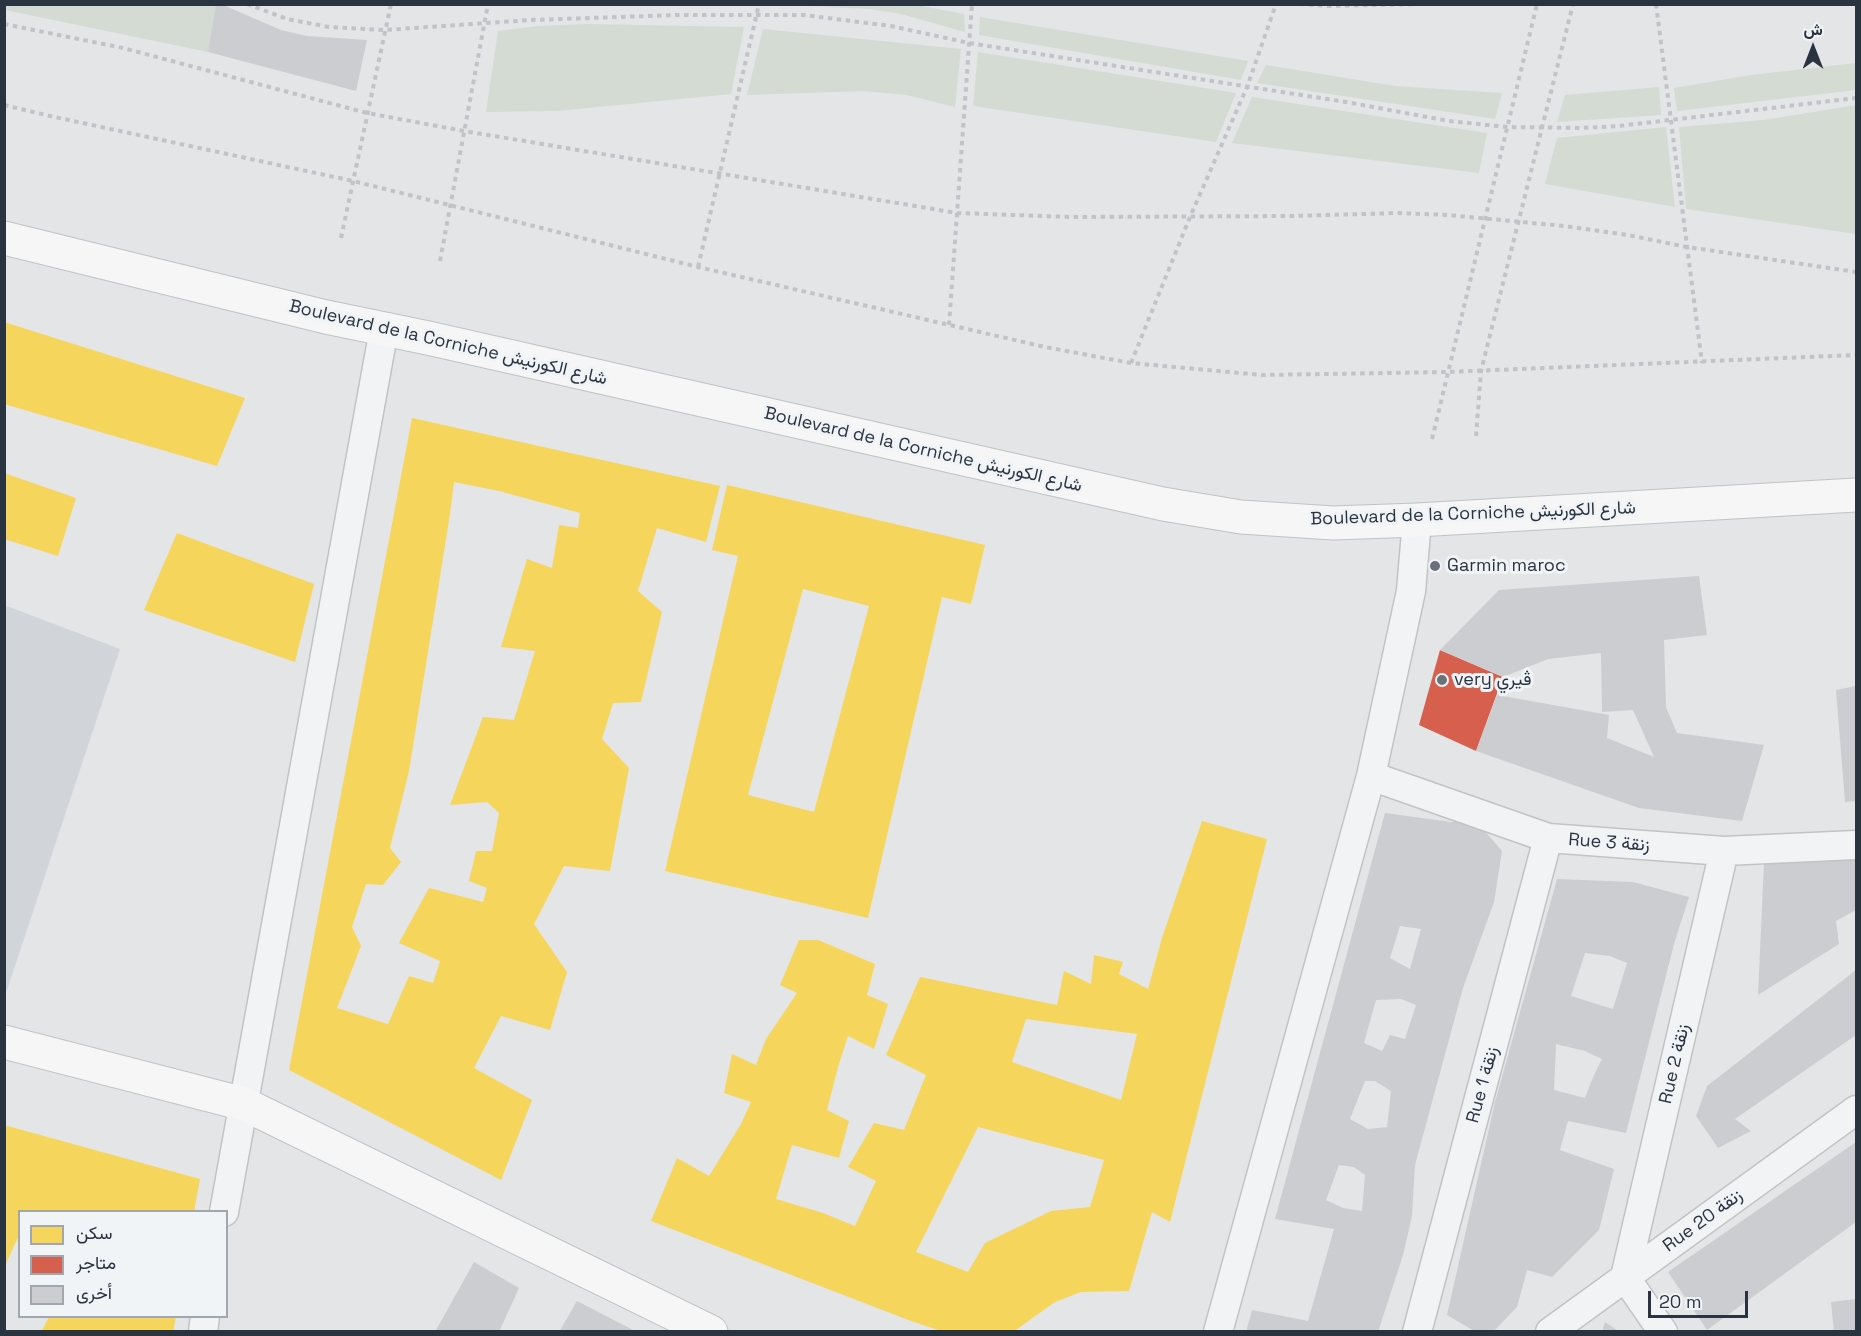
<!DOCTYPE html>
<html>
<head>
<meta charset="utf-8">
<style>
	body { margin:0 }
	#map { position:relative; width:1861px; height:1336px; overflow:hidden; background:#e3e5e7; font-family:"Space Grotesk",Vazirmatn,sans-serif }
	canvas { display:block }
	.frame { position:absolute; inset:0; border:6px solid #2a3340; pointer-events:none }
	.legend { position:absolute; left:18px; top:1210px; width:210px; height:108px; box-sizing:border-box; background:#f1f4f7; border:2px solid #a1a7ae; margin:0; padding:8px 10px; list-style:none; font-size:18px; color:#2a3340 }
	.legend li { display:flex; align-items:center; gap:12px; height:30px }
	.legend b { width:30px; border:2px solid #a1a7ae }
	.north { position:absolute; left:1783px; top:18px; width:60px; height:60px; -webkit-text-stroke:4px #f1f4f7; paint-order:stroke; rotate:0deg; font-size:16px; font-weight:700; line-height:24px; text-align:center; color:#2a3340 }
	.north::after { content:''; display:block; margin:auto; width:21px; height:27px; background:#2a3340; clip-path:polygon(50% 0,100% 100%,50% 72%,0 100%) }
	.scale { position:absolute; left:1648px; top:1291px; width:100px; height:27px; box-sizing:border-box; border:3px solid #2a3340; border-top:0; padding-left:8px; font-size:18px; line-height:21px; white-space:nowrap; color:#2a3340; -webkit-text-stroke:4px #f1f4f7; paint-order:stroke }
</style>
</head>
<body>
<div id="map">
<canvas width="1861" height="1336"></canvas>
<div class="frame"></div>
<ul class="legend">
<li><b style="height:16px;background:#f6d55c"></b>سكن</li>
<li><b style="height:16px;background:#d6604d"></b>متاجر</li>
<li><b style="height:16px;background:#cbcdd0"></b>أخرى</li>
</ul>
<div class="north">ش</div>
<div class="scale">20 m</div>
</div>
<script>
const context = document.querySelector('canvas').getContext('2d');
context.lineJoin = 'round';
function fillPath(path, color) { context.fillStyle = color; context.fill(path, 'evenodd'); }
const poly = rows => new Path2D(rows.map(r => 'M' + r).join(''));
function strokePath(path, color, width, dash) { context.strokeStyle = color; context.lineWidth = width; context.lineCap = dash ? 'butt' : 'round'; context.setLineDash(dash || []); context.stroke(path); }
function write(font, color, halo, rows, align = 'center') {
  context.font = font + ' "Space Grotesk",Vazirmatn,sans-serif'; context.lineWidth = 6; context.setLineDash([]); context.textBaseline = 'middle'; context.strokeStyle = halo; context.fillStyle = color; for (const [text, x, y, turn = 0] of rows) {
    context.save(); context.translate(x, y); context.rotate((+turn || 0) * Math.PI / 180); context.textAlign = isNaN(turn) ? turn : align; if (halo) context.strokeText(text, 0, 0); context.fillText(text, 0, 0); context.restore();
  }
}
fillPath(poly([
	[4,605,120,649,7,990,4,989]
]), '#d1d5da');
fillPath(poly([
	[5,4,216,4,216,5,208,52,5,10],
	[769,4,917,5,964,14,965,32,901,14,870,9],
	[980,17,1248,61,1241,80,979,35],
	[589,24,744,27,731,94,557,111,486,112,498,31,538,26],
	[763,29,961,49,955,107,907,95,863,91,747,95],
	[978,52,1236,93,1216,142,973,106],
	[1856,63,1856,90,1677,111,1674,88,1751,75],
	[1266,65,1395,86,1502,93,1495,119,1257,83],
	[1659,87,1661,115,1557,122,1565,95],
	[1252,97,1487,133,1479,173,1232,143],
	[1856,105,1856,234,1686,209,1679,127,1764,120],
	[1666,127,1675,207,1545,184,1557,138]
]), '#d4dbd3');
fillPath(poly([
	[4,322,245,398,217,466,4,404],
	[412,418,720,486,706,542,657,528,638,591,662,612,641,702,613,703,602,739,629,768,610,871,564,866,534,924,567,972,550,1030,501,1016,474,1068,532,1100,501,1180,289,1070],
	[454,482,499,491,580,513,578,528,559,525,552,568,527,559,501,647,535,651,514,720,483,717,450,805,487,802,499,813,492,851,476,851,469,881,487,888,483,902,429,888,399,943,440,961,433,983,409,976,388,1024,337,1008,361,946,352,927,366,884,383,885,401,862,390,848,409,771,450,514],
	[4,473,76,498,58,556,4,539],
	[727,485,985,545,971,604,942,597,868,918,665,871,738,556,712,550],
	[803,589,869,606,814,812,748,795],
	[177,533,314,584,295,662,144,610],
	[1202,821,1267,839,1170,1222,1152,1212,1129,1291,1081,1292,1055,1302,1013,1332,944,1332,911,1321,651,1221,677,1158,709,1176,741,1124,751,1102,724,1093,732,1054,756,1065,766,1039,797,993,780,985,799,940,818,940,875,964,867,995,888,1004,874,1049,848,1036,838,1067,827,1110,849,1121,839,1158,792,1145,776,1199,823,1213,855,1226,876,1181,848,1167,874,1123,904,1130,926,1075,886,1055,920,977,1057,1005,1064,971,1091,984,1094,955,1123,962,1119,974,1148,989,1162,938],
	[1026,1019,1137,1034,1121,1100,1012,1062],
	[978,1127,1104,1160,1090,1207,1051,1211,985,1243,968,1272,916,1252],
	[4,1125,200,1179,194,1212,20,1212,20,1233,4,1268],
	[49,1317,176,1317,173,1332,41,1332]
]), '#f6d55c');
fillPath(poly([
	[1440,650,1503,677,1476,751,1419,725]
]), '#d6604d');
fillPath(poly([
	[216,4,221,4,281,30,307,36,367,40,356,91,208,52],
	[1699,576,1707,635,1664,640,1666,707,1677,733,1764,745,1742,821,1639,808,1476,751,1497,695,1609,715,1607,738,1654,757,1633,710,1602,712,1601,653,1548,659,1503,677,1440,650,1499,590],
	[1856,686,1856,801,1845,802,1836,690],
	[1385,813,1451,822,1477,822,1502,851,1494,902,1463,988,1415,1165,1412,1216,1403,1255,1378,1332,1246,1332,1252,1310,1308,1321,1334,1229,1275,1219],
	[1400,926,1421,929,1410,969,1390,958],
	[1401,999,1416,1005,1405,1039,1390,1035,1382,1051,1364,1043,1376,1000],
	[1365,1081,1375,1081,1391,1091,1387,1127,1368,1129,1350,1119],
	[1339,1165,1354,1167,1365,1175,1362,1211,1343,1208,1326,1200],
	[1856,853,1856,910,1836,921,1839,944,1758,995,1764,862],
	[1557,879,1633,882,1689,897,1674,944,1626,1133,1568,1121,1560,1150,1614,1169,1599,1230,1552,1277,1527,1270,1517,1307,1493,1332,1476,1332,1447,1315,1495,1102],
	[1585,953,1610,956,1627,963,1613,1009,1571,996],
	[1556,1044,1585,1051,1602,1059,1594,1075,1585,1098,1554,1090],
	[1856,970,1856,1035,1735,1119,1751,1131,1718,1148,1696,1116,1707,1086],
	[1856,1142,1856,1222,1707,1330,1668,1272],
	[474,1262,519,1288,499,1332,435,1332],
	[1856,1299,1856,1332,1834,1332,1831,1302],
	[577,1301,637,1332,559,1332],
	[1605,1322,1620,1332,1602,1332]
]), '#cbcdd0');
const street = poly([
	[1371,776,1548,838,1724,851,1856,845],
	[224,1212,384,329],
	[203,1332,205,1316],
	[1218,1332,1371,776,1411,591,1417,520],
	[1417,1332,1548,838],
	[1550,1332,1856,1110],
	[1663,1332,1625,1277,1724,851]
]);
const secondary = poly([
	[4,1042,244,1104,711,1332]
]);
const primary = poly([
	[4,238,326,317,428,338,1163,504,1241,517,1333,523,1417,520,1856,495]
]);
strokePath(street, '#c1c3c5', 31);
strokePath(secondary, '#c1c3c5', 35);
strokePath(primary, '#c0c2c5', 35);
strokePath(poly([
	[247,4,287,19,329,27,385,30,531,20,677,15,804,15,891,26,969,43,1346,102,1449,121,1507,127,1581,128,1619,126,1856,98],
	[1300,4,1328,6,1421,4],
	[1656,4,1702,363],
	[4,24,123,48,367,113,464,131,957,213,1071,217,1294,216,1397,213,1448,215,1564,226,1628,235,1687,247,1856,272],
	[4,105,50,116,353,181,698,267,1045,347,1131,363,1262,375,1448,372,1856,355],
	[341,238,391,4],
	[440,261,488,4],
	[698,267,759,4],
	[949,325,972,4],
	[1131,363,1190,217,1247,87,1276,4],
	[1476,436,1481,371,1573,4],
	[1432,439,1537,4]
]), '#c2c3c8', 4, [4.5, 4.5]);
strokePath(street, '#f2f3f5', 28);
strokePath(secondary, '#f6f6f7', 33);
strokePath(primary, '#f6f6f7', 33);
for (const [x, y, r, color] of [
	[1435,566,6,"#6b717a"],
	[1442,680,6,"#6b717a"]
]) { const dot = new Path2D(); dot.arc(x, y, r, 0, 2 * Math.PI); context.fillStyle = color; context.fill(dot); strokePath(dot, '#f1f4f7', 2); }
write('18px', '#2a3340', '#f1f4f7', [
	["Boulevard de la Corniche شارع الكورنيش",448,343,13],
	["Boulevard de la Corniche شارع الكورنيش",923,450,13],
	["Boulevard de la Corniche شارع الكورنيش",1473,514,-2],
	["Rue 3 زنقة",1609,843,4],
	["Rue 2 زنقة",1675,1064,-77],
	["Rue 1 زنقة",1483,1085,-75],
	["Rue 20 زنقة",1703,1221,-36]
]);
write('18px', '#2a3340', '#f1f4f7', [
	["Garmin maroc",1447,566],
	["very ڤيري",1454,680]
], 'left');
</script>
</body>
</html>
